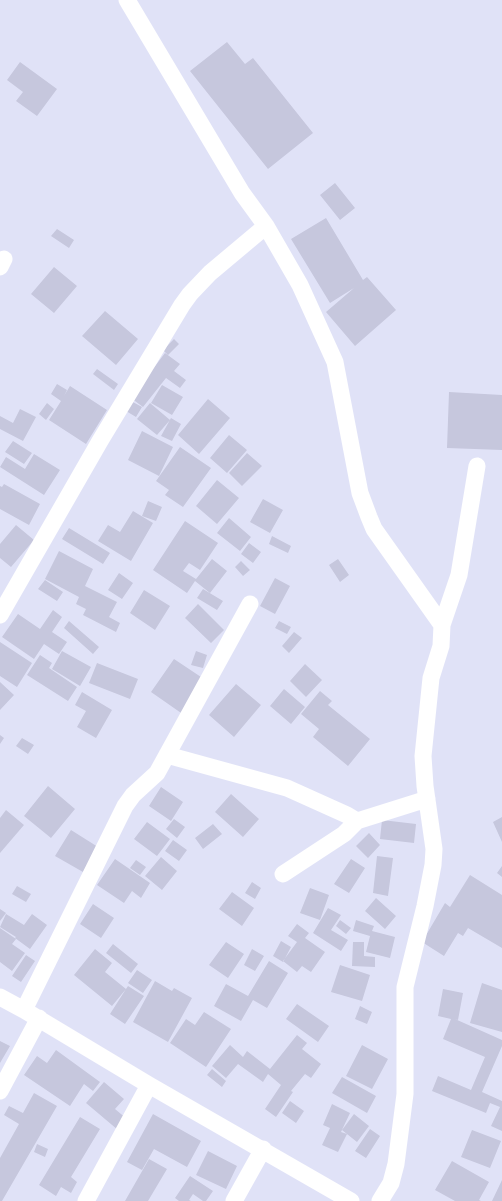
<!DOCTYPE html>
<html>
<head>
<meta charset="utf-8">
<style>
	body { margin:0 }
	canvas { display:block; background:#e0e2f7 }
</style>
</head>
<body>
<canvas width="502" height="1201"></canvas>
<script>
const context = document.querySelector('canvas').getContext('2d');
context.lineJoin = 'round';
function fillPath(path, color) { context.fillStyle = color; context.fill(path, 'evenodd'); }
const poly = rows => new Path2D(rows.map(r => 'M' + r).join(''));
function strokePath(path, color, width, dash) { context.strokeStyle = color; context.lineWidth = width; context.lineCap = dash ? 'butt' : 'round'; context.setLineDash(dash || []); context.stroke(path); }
fillPath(poly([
	[227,42,245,64,253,58,313,133,268,169,190,71],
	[20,62,57,89,37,116,16,101,23,92,7,80],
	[335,183,355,208,340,220,320,195],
	[326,218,363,280,367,277,396,310,355,346,326,312,354,288,330,303,291,239],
	[57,229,74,240,69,248,51,236],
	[54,267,77,286,54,313,31,294],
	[105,311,138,339,116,365,82,336],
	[174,339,179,344,168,355,163,350],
	[165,353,180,364,174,371,186,380,180,388,166,378,143,407,131,398],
	[97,369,118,384,114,390,93,374],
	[57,384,67,390,64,396,70,386,107,410,86,444,49,420,61,401,51,394],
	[162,385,183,397,172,415,151,403],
	[449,392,502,395,502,450,447,448],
	[208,399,230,418,199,454,178,435],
	[131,401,142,407,136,417,126,411],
	[47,403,54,409,46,420,39,414],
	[150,403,170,420,157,435,137,419],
	[20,409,36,417,23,441,0,429,0,416,13,423],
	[171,418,181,424,172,441,161,436],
	[142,431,173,447,159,476,128,460],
	[229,435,247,450,227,473,210,458],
	[13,441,32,453,24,464,5,452],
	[180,447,211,468,183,507,165,495,169,490,156,481],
	[247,453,262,466,242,486,229,473],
	[34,454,60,470,44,495,0,467,6,457,25,469],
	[217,480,239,498,217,524,196,506],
	[4,484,40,504,29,525,0,509,0,486,2,487],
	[263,499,283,510,270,533,250,522],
	[148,501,162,507,156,521,142,516],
	[133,511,153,523,131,561,98,541,108,525,120,532],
	[229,518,251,537,240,551,217,533],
	[185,521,218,543,200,570,189,563,183,571,196,579,212,559,227,571,210,593,195,581,187,593,153,570],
	[16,525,34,540,11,567,0,558,0,544],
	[69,528,110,553,103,564,62,539],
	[272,536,291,546,288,553,269,544],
	[249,543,261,552,253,563,241,554],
	[59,551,93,569,85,586,117,602,109,617,120,623,116,632,83,615,86,609,76,604,79,597,45,579],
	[338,559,349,575,340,582,329,565],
	[241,561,250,570,243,576,235,567],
	[119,573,133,583,122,599,108,590],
	[275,578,290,586,275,614,260,606],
	[45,580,63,592,57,601,38,589],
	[203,589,223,601,217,610,197,598],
	[144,590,170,606,155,630,130,613],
	[198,604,224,630,211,643,185,618],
	[53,610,62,617,52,632,67,642,59,654,44,644,34,659,2,637,18,614,40,629],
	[69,621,99,647,93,654,64,628],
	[279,621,291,627,287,634,275,628],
	[294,632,302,638,289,653,282,646],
	[0,642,32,663,17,687,0,676],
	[62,651,91,667,80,686,52,669],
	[196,651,207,655,203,668,191,665],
	[40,655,52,663,49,668,77,687,68,701,27,675],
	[174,659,207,681,184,715,151,692],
	[97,663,138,679,130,699,89,683],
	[305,664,322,680,306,697,290,681],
	[0,682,14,695,0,710],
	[236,684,261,705,234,737,209,715],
	[284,689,305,707,291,724,270,706],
	[320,691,332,701,328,705,370,739,348,766,313,737,319,729,301,714],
	[82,692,112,710,96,738,77,727,86,711,75,705],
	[0,735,4,738,0,744],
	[22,738,34,745,28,754,16,746],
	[48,786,75,809,51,838,24,816],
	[161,787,183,802,171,821,149,806],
	[231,794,259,819,243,837,215,812],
	[6,810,24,825,0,853,0,818],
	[502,817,502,842,493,822],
	[174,819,185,827,177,838,166,829],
	[382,820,416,824,414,843,380,839],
	[147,822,170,839,157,856,134,839],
	[213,824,222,834,203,849,195,838],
	[71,830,98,847,83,872,55,856],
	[369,833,380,845,368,858,356,846],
	[173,840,187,850,179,861,165,851],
	[377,856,393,858,388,896,373,893],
	[161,857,177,871,162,890,145,876],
	[115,859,150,883,141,898,132,891,124,903,97,885],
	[351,859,365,868,349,893,334,884],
	[136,860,146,867,140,875,130,868],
	[502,866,502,877,497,873],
	[470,875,502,895,502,948,468,928,463,936,458,933,444,956,422,942,445,903,450,907],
	[252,882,261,888,255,899,245,893],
	[17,886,31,894,26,902,12,894],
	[310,888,329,895,320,920,300,913],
	[232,892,254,908,242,926,219,909],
	[376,898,396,916,385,929,365,911],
	[93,904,114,918,101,938,80,924],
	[328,908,341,915,331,930,348,940,341,951,313,933],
	[0,909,6,913,0,921],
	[6,914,24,925,32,914,47,925,30,949,15,938,16,937,0,927],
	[340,920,351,928,346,934,336,926],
	[356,920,374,926,372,931,395,937,390,958,366,952,370,936,353,931],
	[297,924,309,933,305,938,325,952,311,972,302,966,297,972,283,961,297,942,288,936],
	[0,928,16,939,12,944,25,953,12,971,0,962],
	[281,941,291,947,283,962,273,956],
	[226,942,244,954,228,978,209,965],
	[353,942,364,942,364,956,375,957,375,967,352,966],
	[113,944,138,964,131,973,106,953],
	[95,949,112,963,105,972,126,989,128,986,144,996,125,1024,110,1014,126,989,112,1006,74,975],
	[252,949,264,956,255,971,244,965],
	[26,955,35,961,21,982,12,976],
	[269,961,288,973,267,1008,253,1000,241,1021,214,1006,226,984,248,996],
	[340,965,370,975,362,1001,331,992],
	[137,970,152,980,143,993,128,983],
	[155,981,172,991,174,988,192,998,168,1042,133,1022],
	[482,983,502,990,502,1032,470,1023],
	[443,989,463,993,458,1020,455,1019,502,1040,502,1046,482,1092,502,1101,502,1131,491,1126,500,1107,490,1103,486,1113,432,1091,438,1076,471,1090,485,1057,443,1039,451,1019,438,1016],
	[297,1004,329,1026,318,1042,286,1019],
	[360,1006,372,1012,367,1024,355,1019],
	[204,1012,231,1029,206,1067,170,1043,186,1019,195,1025],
	[297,1035,307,1043,302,1049,321,1064,311,1078,305,1074,291,1091,293,1092,276,1117,265,1109,281,1085,268,1074,263,1082,238,1064,226,1078,212,1066,230,1045,243,1057,247,1051,270,1069],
	[0,1041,10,1046,0,1063],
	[362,1045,388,1059,372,1089,346,1076],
	[56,1050,100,1082,93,1091,84,1084,70,1106,24,1075,37,1056,47,1063],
	[212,1069,226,1081,222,1087,207,1075],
	[342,1077,376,1096,367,1113,332,1093],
	[104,1082,124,1099,115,1109,127,1119,118,1130,86,1103],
	[34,1093,57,1106,2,1201,0,1201,0,1158,19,1124,4,1115,9,1106,23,1113],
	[290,1101,304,1111,296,1123,282,1113],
	[332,1104,350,1113,341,1132,347,1134,338,1152,322,1145,330,1128,323,1125],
	[153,1114,201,1141,187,1167,154,1149,142,1170,127,1162],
	[354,1114,369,1126,357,1142,342,1130],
	[80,1117,100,1129,71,1177,77,1182,71,1193,61,1187,56,1196,39,1185],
	[370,1129,380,1136,366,1158,355,1151],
	[472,1130,501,1141,490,1168,461,1157],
	[37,1144,48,1149,45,1157,34,1152],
	[208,1151,237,1166,226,1189,196,1175],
	[149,1159,167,1169,148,1201,125,1201],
	[452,1161,489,1182,479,1200,481,1201,455,1201,435,1190],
	[190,1176,213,1191,206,1201,203,1201,193,1194,189,1200,191,1201,179,1201,175,1198],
	[502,1180,502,1201,492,1201]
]), '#c6c7dd');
strokePath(poly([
	[127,0,242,193,266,226,300,285,335,362,360,493,369,517,374,529,442,625,441,646,431,678,423,756,425,786,434,849,433,865,425,906,405,987,405,1094,396,1164,391,1183,380,1201],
	[0,267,4,259],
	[0,615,100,441,182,305,190,294,210,273,266,226],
	[442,625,459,575,477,466],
	[167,755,287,788,347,815,357,821,344,834,283,874],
	[357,821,427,799],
	[0,997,24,1010,149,1085,351,1201],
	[24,1010,125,806,133,795,157,773,250,604],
	[0,1091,39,1018],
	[86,1201,149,1085],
	[234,1201,263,1149]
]), '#fff', 17);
</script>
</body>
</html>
